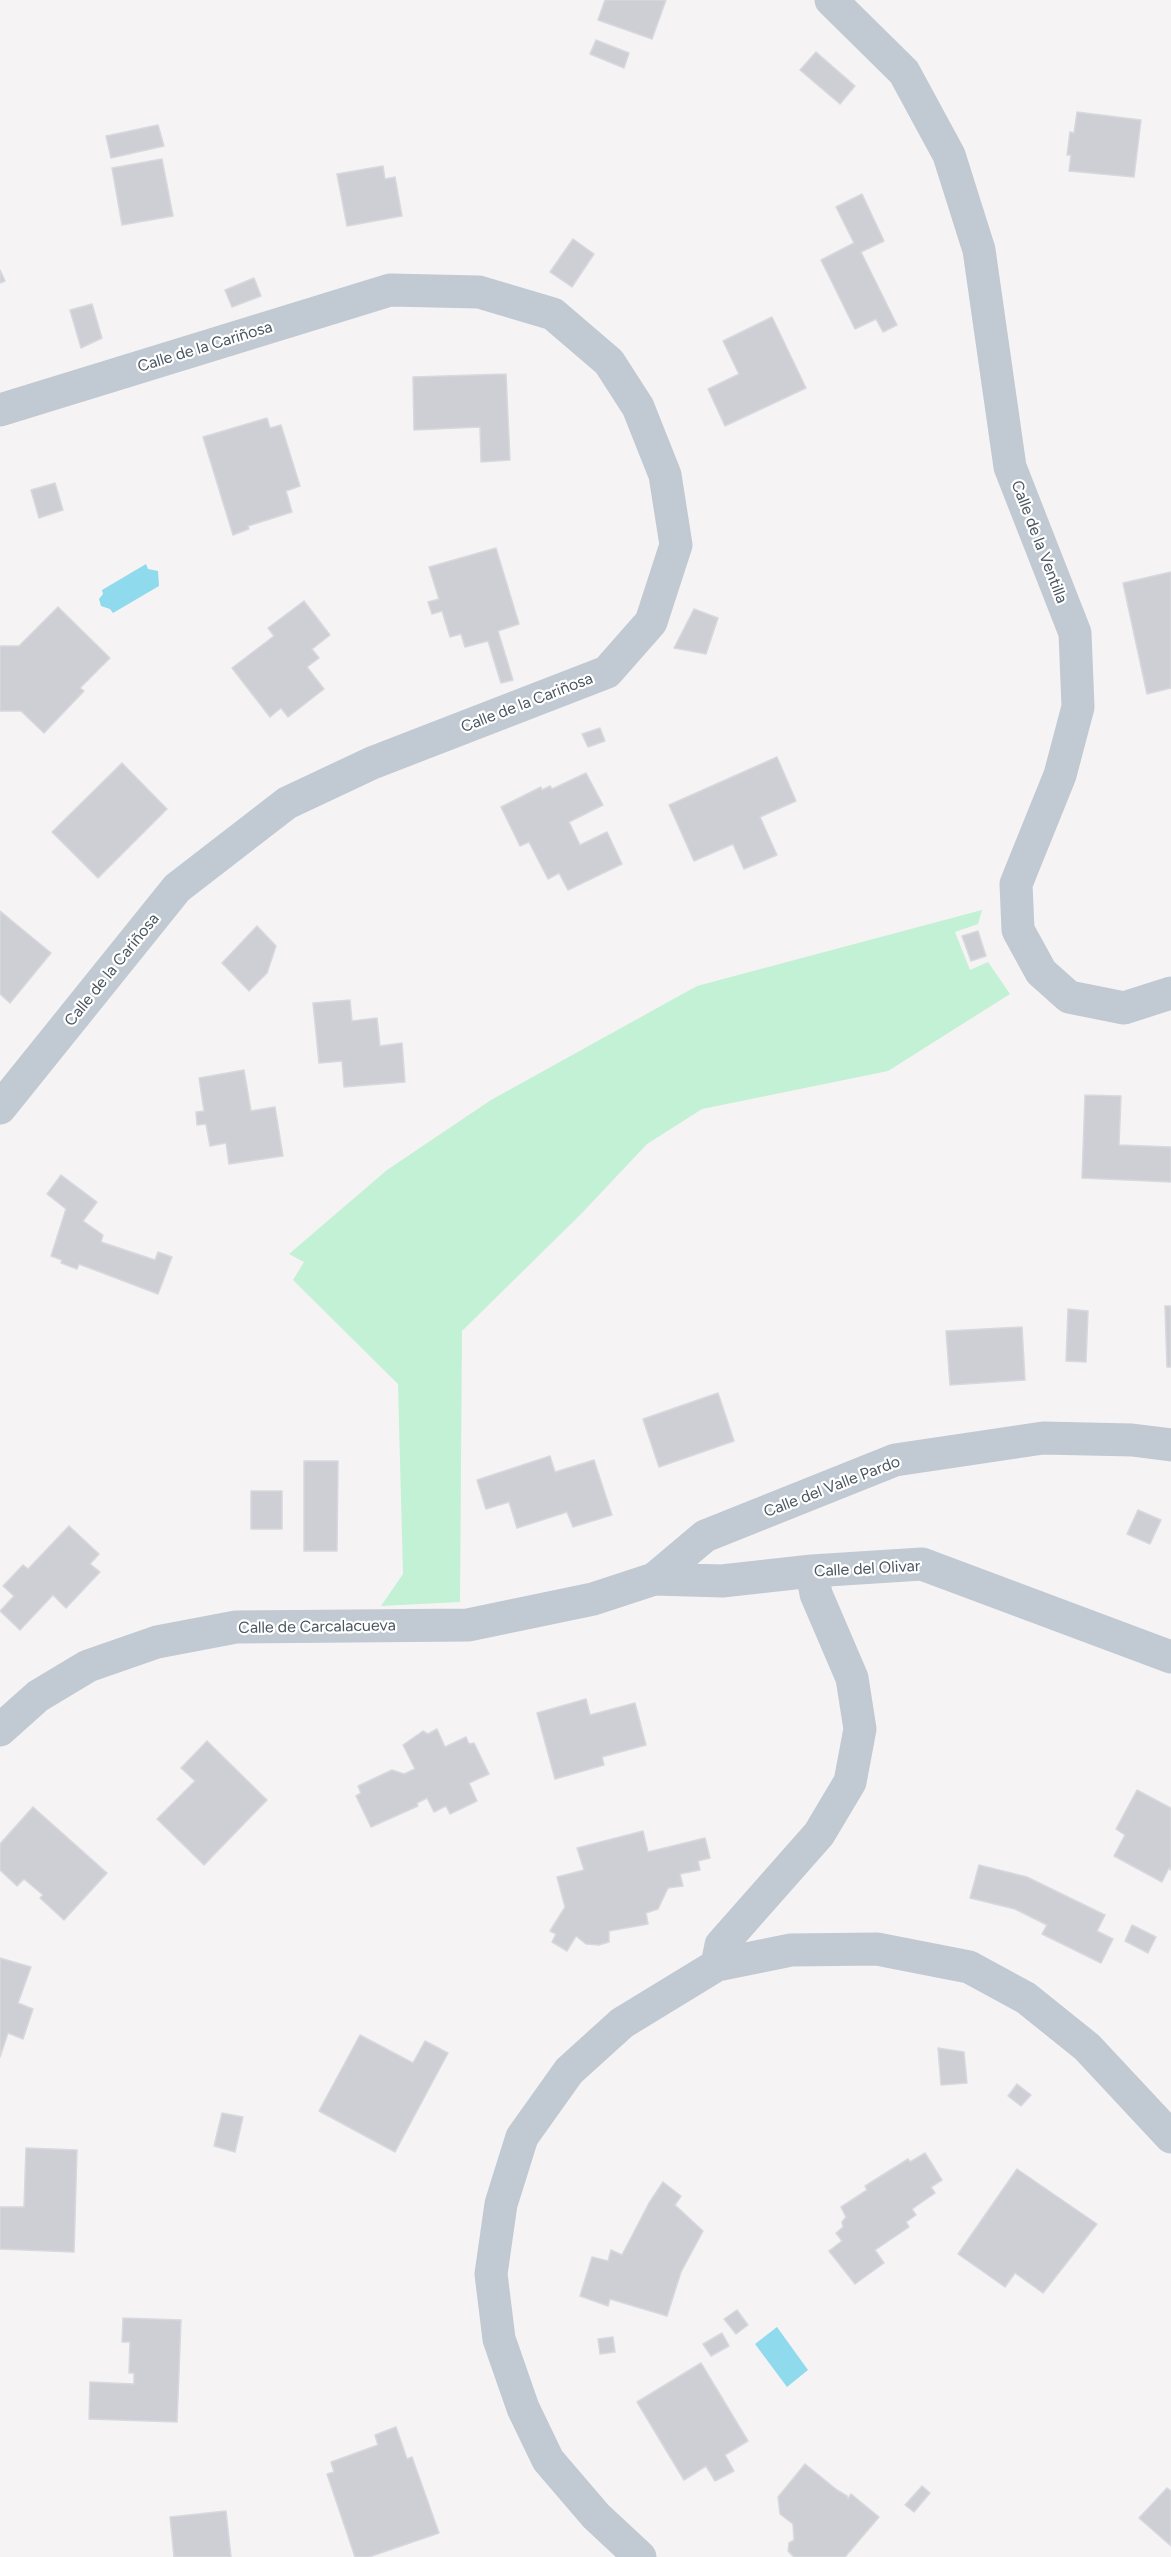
<!DOCTYPE html>
<html>
<head>
<meta charset="utf-8">
<style>
	body { margin:0 }
	canvas { display:block; background:#f5f3f3 }
</style>
</head>
<body>
<canvas width="1171" height="2557"></canvas>
<script>
const context = document.querySelector('canvas').getContext('2d');
context.lineJoin = 'round';
function fillPath(path, color) { context.fillStyle = color; context.fill(path, 'evenodd'); }
const poly = rows => new Path2D(rows.map(r => 'M' + r).join(''));
function strokePath(path, color, width, dash) { context.strokeStyle = color; context.lineWidth = width; context.lineCap = dash ? 'butt' : 'round'; context.setLineDash(dash || []); context.stroke(path); }
function write(font, color, halo, rows, align = 'center') {
  context.font = font + ' Figtree,sans-serif'; context.lineWidth = 4.5; context.setLineDash([]); context.textBaseline = 'middle'; context.strokeStyle = halo; context.fillStyle = color; for (const [text, x, y, turn = 0] of rows) {
    context.save(); context.translate(x, y); context.rotate((+turn || 0) * Math.PI / 180); context.textAlign = isNaN(turn) ? turn : align; if (halo) context.strokeText(text, 0, 0); context.fillText(text, 0, 0); context.restore();
  }
}
fillPath(poly([
	[982,910,978,924,955,932,970,970,988,962,1010,994,888,1071,702,1109,647,1144,581,1214,462,1331,460,1602,381,1606,403,1574,398,1384,293,1280,304,1262,289,1254,387,1170,491,1100,697,986]
]), '#c3f1d5');
fillPath(poly([
	[146,564,148,569,158,571,159,586,113,613,110,609,101,606,99,599,103,594,102,590],
	[777,2327,808,2370,787,2387,755,2344]
]), '#90daee');
const building = poly([
	[605,0,666,0,652,39,598,20,605,0],
	[596,40,629,53,624,68,590,54,596,40],
	[816,52,855,86,840,104,800,70,816,52],
	[1077,112,1141,120,1134,177,1069,171,1071,155,1067,155,1070,132,1074,133,1077,112],
	[158,125,164,146,111,158,106,136,158,125],
	[162,159,173,216,122,225,112,168,162,159],
	[383,166,385,179,395,177,402,216,347,226,337,174,383,166],
	[862,194,884,241,861,252,897,325,883,332,876,319,855,329,821,260,854,243,836,207,862,194],
	[573,239,594,254,572,287,550,272,573,239],
	[0,270,5,281,0,283,0,270],
	[254,278,261,296,232,307,225,290,254,278],
	[92,304,102,338,81,348,70,310,92,304],
	[772,317,806,388,725,426,708,389,739,374,723,341,772,317],
	[506,374,510,460,481,462,480,427,414,430,413,377,506,374],
	[267,418,270,428,281,425,300,486,286,491,292,512,248,526,249,529,233,535,203,437,267,418],
	[55,483,63,510,39,518,31,490,55,483],
	[496,548,519,624,498,631,513,680,501,683,488,641,465,647,461,634,450,637,442,611,432,614,428,602,439,599,429,567,496,548],
	[1171,572,1171,688,1147,694,1123,583,1171,572],
	[304,601,330,635,312,649,319,658,307,667,324,689,288,717,281,708,270,717,232,668,274,636,268,628,304,601],
	[58,607,110,658,80,688,84,691,44,733,21,711,0,711,0,646,19,646,58,607],
	[694,609,718,618,706,654,674,648,694,609],
	[600,728,605,741,588,747,582,734,600,728],
	[777,757,796,801,760,817,777,855,744,869,733,844,694,861,669,805,777,757],
	[122,763,167,809,98,878,52,832,122,763],
	[586,773,603,805,569,822,580,845,607,832,622,864,568,890,559,873,548,879,529,842,520,846,501,807,541,787,542,790,550,786,552,789,586,773],
	[0,911,51,953,10,1003,0,994,0,911],
	[257,926,276,946,267,973,249,991,222,963,257,926],
	[978,931,986,956,971,961,962,936,978,931],
	[350,1000,352,1021,377,1018,380,1046,402,1043,405,1082,344,1087,342,1061,319,1063,313,1003,350,1000],
	[244,1070,251,1111,275,1107,283,1156,229,1164,226,1143,210,1146,206,1124,197,1125,196,1112,204,1111,199,1078,244,1070],
	[1085,1095,1121,1096,1119,1145,1171,1147,1171,1182,1082,1178,1085,1095],
	[61,1175,97,1202,83,1221,103,1235,101,1242,155,1260,158,1252,172,1257,158,1294,79,1264,77,1269,61,1263,62,1260,51,1256,66,1209,47,1194,61,1175],
	[1165,1306,1171,1306,1171,1367,1167,1367,1165,1306],
	[1068,1309,1088,1311,1086,1362,1066,1361,1068,1309],
	[1022,1327,1025,1380,950,1385,946,1331,1022,1327],
	[718,1393,734,1441,659,1467,643,1419,718,1393],
	[550,1456,555,1472,594,1460,612,1515,573,1527,567,1512,517,1528,509,1502,486,1509,477,1480,550,1456],
	[304,1461,338,1461,337,1551,304,1551,304,1461],
	[251,1491,282,1491,282,1529,251,1529,251,1491],
	[1138,1510,1161,1520,1150,1544,1127,1534,1138,1510],
	[69,1526,99,1554,90,1564,100,1572,66,1608,53,1595,20,1630,0,1611,14,1596,3,1586,23,1565,28,1569,69,1526],
	[586,1699,590,1715,635,1703,646,1745,602,1757,604,1765,555,1779,537,1713,586,1699],
	[437,1729,445,1747,466,1737,469,1744,474,1743,489,1774,469,1783,477,1801,450,1814,446,1806,434,1812,427,1798,417,1803,418,1806,371,1827,356,1796,361,1793,358,1786,392,1770,404,1774,415,1769,403,1745,423,1731,428,1734,437,1729],
	[207,1741,267,1800,204,1865,157,1819,195,1781,181,1768,207,1741],
	[1137,1790,1171,1808,1171,1870,1169,1868,1162,1882,1114,1856,1125,1835,1116,1829,1137,1790],
	[33,1807,107,1873,64,1920,40,1898,43,1895,24,1879,17,1886,0,1870,0,1844,33,1807],
	[643,1831,648,1852,705,1838,710,1858,698,1861,700,1870,680,1874,683,1886,668,1888,658,1909,646,1913,648,1924,609,1931,609,1942,599,1945,586,1944,576,1936,567,1951,552,1942,556,1934,550,1931,565,1907,557,1877,584,1870,577,1848,643,1831],
	[979,1865,1027,1877,1105,1915,1097,1931,1113,1939,1101,1963,1042,1934,1047,1925,1015,1909,970,1898,979,1865],
	[1132,1925,1156,1937,1148,1953,1125,1941,1132,1925],
	[0,1958,31,1967,18,2003,33,2009,23,2039,8,2033,0,2057,0,1958],
	[360,2035,413,2063,425,2041,448,2053,395,2152,319,2111,360,2035],
	[938,2048,964,2052,967,2083,941,2085,938,2048],
	[1017,2084,1031,2095,1021,2106,1008,2096,1017,2084],
	[222,2113,243,2117,235,2152,214,2146,222,2113],
	[26,2148,77,2150,74,2252,0,2249,0,2207,24,2207,26,2148],
	[925,2153,942,2180,931,2187,935,2193,912,2209,916,2215,906,2222,909,2227,875,2250,884,2263,855,2284,829,2251,842,2241,836,2233,843,2227,842,2222,846,2217,841,2207,867,2190,865,2186,908,2159,910,2162,925,2153],
	[1017,2169,1097,2224,1043,2293,1015,2273,1005,2287,958,2254,1017,2169],
	[663,2182,681,2196,675,2205,703,2231,681,2272,667,2316,610,2299,608,2306,580,2296,592,2257,608,2261,611,2250,622,2255,649,2203,663,2182],
	[737,2310,748,2325,736,2334,724,2319,737,2310],
	[123,2318,181,2320,177,2422,89,2419,90,2382,134,2384,134,2373,129,2373,130,2342,122,2342,123,2318],
	[722,2333,729,2346,711,2356,703,2344,722,2333],
	[613,2337,615,2352,600,2354,598,2339,613,2337],
	[701,2363,748,2441,725,2455,734,2471,715,2481,706,2466,684,2480,637,2402,701,2363],
	[396,2427,407,2459,412,2457,439,2533,369,2557,355,2557,327,2474,334,2472,331,2462,378,2445,375,2435,396,2427],
	[805,2464,837,2490,847,2496,848,2499,851,2494,879,2517,845,2557,794,2557,788,2551,789,2543,794,2540,793,2524,780,2514,778,2497,805,2464],
	[922,2486,930,2493,914,2512,905,2505,922,2486],
	[1167,2488,1171,2491,1171,2546,1139,2518,1167,2488],
	[226,2511,231,2557,174,2557,170,2517,226,2511]
]);
fillPath(building, '#cdcfd5');
strokePath(building, '#d7d9de', 1.5);
strokePath(poly([
	[831,0,904,72,949,155,979,250,1010,467,1075,633,1078,707,1060,775,1016,884,1018,930,1041,972,1069,997,1124,1008,1171,993],
	[0,410,390,290,479,292,553,314,609,362,638,407,665,475,676,545,651,622,607,672,372,763,287,803,177,888,0,1108],
	[654,1579,705,1536,895,1460,1043,1438,1132,1440,1171,1445],
	[0,1730,38,1696,88,1666,157,1642,236,1627,468,1625,593,1599,654,1579,722,1581,812,1571,922,1564,1171,1657],
	[717,1965,721,1945,819,1834,850,1782,860,1729,852,1678,816,1594,812,1571],
	[640,2557,596,2516,548,2460,523,2408,499,2339,491,2274,501,2204,522,2137,569,2071,622,2023,717,1965,791,1950,877,1949,969,1967,1026,1998,1087,2047,1171,2137]
]), '#c1cad2', 33);
write('16px', '#4a5661', '#fff', [
	["Calle de la Cariñosa",205,347,-17],
	["Calle de la Ventilla",1039,542,69],
	["Calle de la Cariñosa",527,703,-21],
	["Calle de la Cariñosa",112,970,-51],
	["Calle del Valle Pardo",832,1487,-21],
	["Calle del Olivar",867,1569,-3],
	["Calle de Carcalacueva",317,1627,-1]
]);
</script>
</body>
</html>
